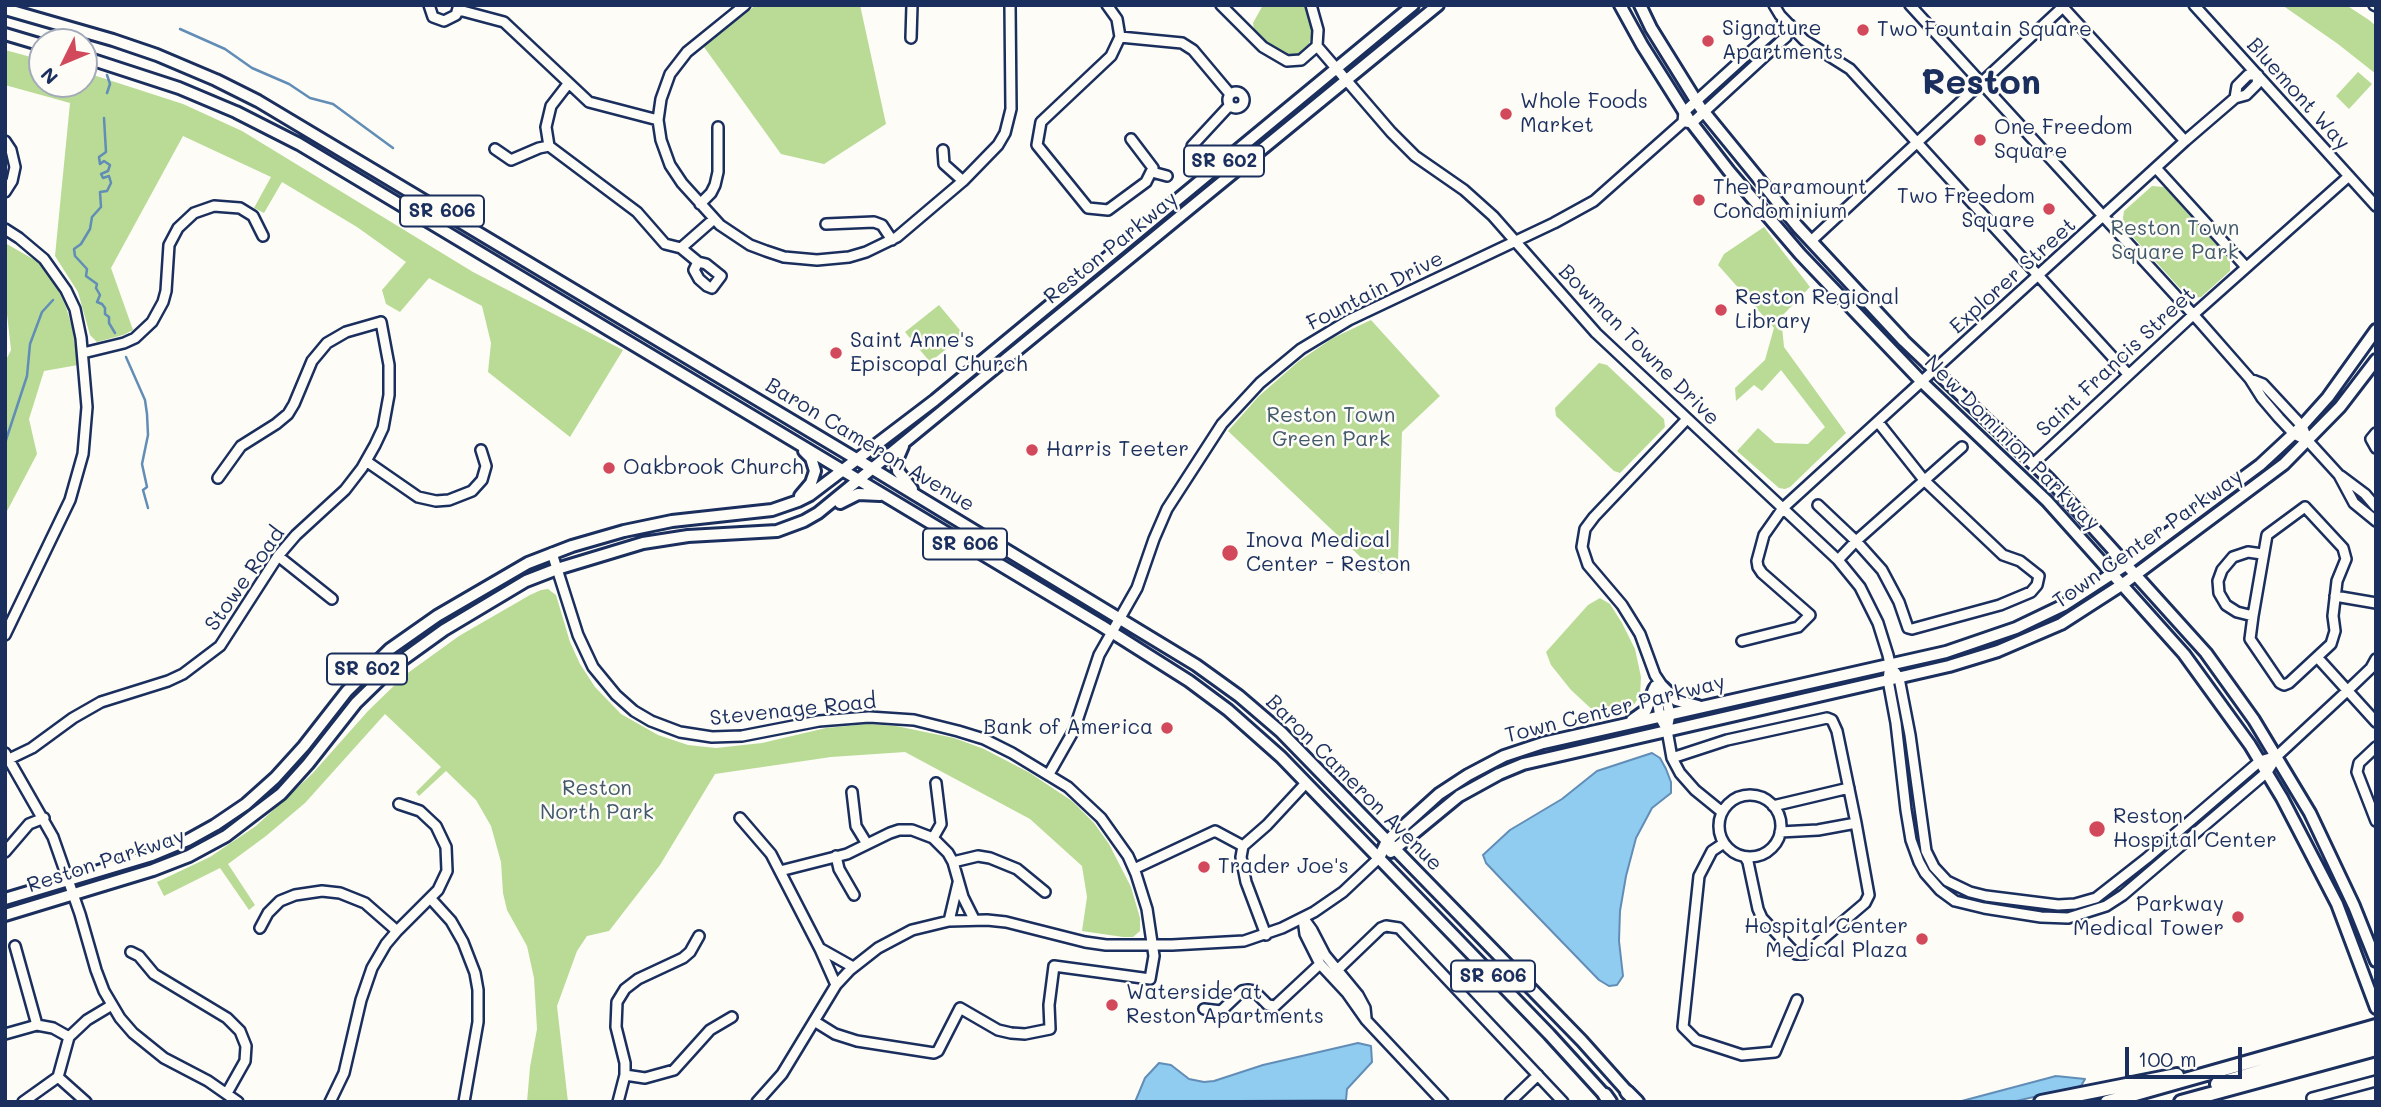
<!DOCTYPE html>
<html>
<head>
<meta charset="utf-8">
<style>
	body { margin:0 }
	#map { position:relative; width:2381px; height:1107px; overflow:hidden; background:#fdfcf7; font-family:Mali,sans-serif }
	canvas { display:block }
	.frame { position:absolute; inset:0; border:7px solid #1b2f5e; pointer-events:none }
	.north { position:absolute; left:28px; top:28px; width:70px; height:70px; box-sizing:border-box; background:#fdfcf7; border:2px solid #a3aaba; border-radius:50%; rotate:227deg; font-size:19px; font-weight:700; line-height:28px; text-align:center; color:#1b2f5e }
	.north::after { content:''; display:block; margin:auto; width:24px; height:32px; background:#d1495b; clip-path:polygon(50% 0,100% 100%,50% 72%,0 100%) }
	.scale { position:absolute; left:2125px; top:1047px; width:117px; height:32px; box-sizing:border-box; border:4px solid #1b2f5e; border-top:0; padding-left:9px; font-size:21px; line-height:24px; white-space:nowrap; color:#1b2f5e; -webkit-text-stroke:5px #fdfcf7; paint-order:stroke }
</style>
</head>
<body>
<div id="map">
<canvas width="2381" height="1107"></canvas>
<div class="frame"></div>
<div class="north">N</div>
<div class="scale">100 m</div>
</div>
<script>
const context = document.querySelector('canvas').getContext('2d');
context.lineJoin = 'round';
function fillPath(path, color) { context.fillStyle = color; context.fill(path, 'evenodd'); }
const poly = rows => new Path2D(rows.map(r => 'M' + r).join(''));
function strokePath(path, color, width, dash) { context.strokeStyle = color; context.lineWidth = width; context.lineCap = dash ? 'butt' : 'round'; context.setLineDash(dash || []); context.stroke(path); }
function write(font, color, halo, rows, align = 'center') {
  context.font = font + ' Mali,sans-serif'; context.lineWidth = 5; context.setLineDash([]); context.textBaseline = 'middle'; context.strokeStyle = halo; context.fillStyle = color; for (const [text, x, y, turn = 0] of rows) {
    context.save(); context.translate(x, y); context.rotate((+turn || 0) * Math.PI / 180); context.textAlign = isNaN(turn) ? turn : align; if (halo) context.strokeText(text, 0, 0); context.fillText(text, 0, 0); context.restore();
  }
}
fillPath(poly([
	[756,5,860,5,886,124,824,164,781,154,704,47],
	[1263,5,1305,5,1312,33,1308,49,1300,55,1291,56,1279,51,1264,40,1254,30,1253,23],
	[2282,5,2346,5,2369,20,2376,26,2376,74,2338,44],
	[5,50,42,60,42,84,84,84,84,72,183,104,242,131,473,272,623,350,570,437,488,372,491,343,482,306,429,278,400,312,386,304,382,290,406,262,357,227,282,182,264,213,254,208,271,177,183,136,111,268,133,330,123,335,97,342,90,335,78,292,55,256,70,103,5,85],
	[2358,72,2372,84,2349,109,2336,96],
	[2152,186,2164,187,2230,260,2230,271,2201,297,2189,298,2122,225,2124,211],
	[1764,227,1810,287,1781,317,1784,347,1846,433,1790,487,1785,489,1779,488,1737,451,1758,428,1775,443,1808,444,1825,427,1781,370,1762,391,1754,385,1736,401,1735,388,1765,360,1774,328,1718,265,1724,254],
	[5,243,40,263,56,285,66,307,72,327,78,365,44,371,29,419,37,454,5,515,5,362,11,350,5,296],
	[939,305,964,335,930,362,905,332],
	[1371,320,1440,396,1402,432,1398,560,1382,574,1372,568,1228,431,1259,396,1299,361,1333,338],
	[1599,363,1607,365,1664,419,1665,427,1620,473,1614,471,1556,416,1555,408],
	[548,589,556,595,570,642,580,664,595,687,621,714,658,735,688,745,716,748,762,743,826,728,868,724,896,726,954,738,984,749,1030,773,1072,801,1094,823,1109,844,1131,887,1140,918,1140,931,1133,937,1123,937,1082,931,1087,897,1082,866,1030,819,905,752,831,757,715,774,660,865,609,931,587,936,577,951,557,1006,568,1102,527,1102,530,1067,537,1029,534,978,527,946,507,910,503,893,501,862,491,826,476,800,446,771,419,796,416,792,441,767,385,714,305,803,266,836,228,864,255,905,249,910,220,868,164,896,157,882,210,857,256,826,312,774,368,711,405,675,459,636,530,595,541,590],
	[1600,598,1610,604,1622,623,1635,649,1641,677,1640,696,1630,710,1613,715,1598,715,1571,690,1551,665,1546,652,1588,605]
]), '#b9db95');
const water = poly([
	[1652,753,1660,758,1666,769,1671,782,1671,793,1652,808,1636,838,1626,876,1620,911,1619,941,1623,976,1617,985,1609,986,1599,980,1504,882,1486,863,1483,855,1510,830,1562,799,1597,771,1652,753],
	[1358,1043,1371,1046,1372,1062,1347,1089,1346,1100,1135,1102,1145,1078,1159,1063,1171,1065,1189,1079,1204,1082,1214,1081,1263,1065,1358,1043],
	[2056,1076,2085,1079,2081,1086,2012,1102,1958,1102,2056,1076]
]);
fillPath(water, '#90cbf0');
strokePath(water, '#618db6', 2);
strokePath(poly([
	[180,29,225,49,252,68,289,84,310,98,333,104,393,148],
	[107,75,110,84,107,93],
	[86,276,87,269,75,256,74,249,81,244,90,229,92,217,101,207,100,192,107,191,111,183,109,176,103,178,101,174,108,171,110,165,104,161,100,164,99,157,106,152,104,118],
	[86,276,97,284,96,288,100,295,97,302,102,304,105,308,105,314,109,317,109,323,115,333],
	[126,357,145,400,147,414,148,435,142,464,147,487,143,490,148,508],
	[5,443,27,376,30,344,42,312,53,300]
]), '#618db6', 2.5);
const minor = poly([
	[429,5,433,17,444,21,456,15,459,5],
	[745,5,687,52,670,74,661,99,658,120,661,140,670,165,682,183,720,225,750,245,766,251,784,257,817,260,849,257,866,252,897,237,963,181,998,145,1005,133,1011,109,1010,5],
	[1107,5,1117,19,1120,37,1111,56,1041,122,1037,145,1088,208,1108,210,1146,182,1153,168,1131,139],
	[1221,5,1263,47,1287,61,1301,60,1317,46],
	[1311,5,1318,30,1317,46,1391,132,1415,156,1464,190,1493,216,1596,333,1838,560,1860,587,1878,623,1888,655,1890,664,1888,680,1896,723,1906,810,1911,840,1919,862,1925,873,1940,890,1955,901,1984,908,2041,917,2068,918,2106,906,2123,895,2267,772,2277,756,2347,691,2371,668,2376,659],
	[1774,5,1780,15,1804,40,1850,69,2128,374],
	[1910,5,2200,322,2250,379,2262,398,2279,418,2294,434,2308,441],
	[2061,5,2185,141],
	[2194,5,2376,206],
	[2374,5,2376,6],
	[459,10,504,22,589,102,658,120],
	[1120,37,1182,43,1193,50,1230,94],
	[911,38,912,5],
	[568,84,551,106,546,127,549,146,637,212,665,244,681,248,714,219],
	'1228 100a8 8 0 1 1 16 0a8 8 0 1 1-16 0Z',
	[2235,98,2237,86,2248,75,2258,75],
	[1686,122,1692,123,1779,43,1786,37,1790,25],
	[5,141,11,150,15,167,12,181,5,192],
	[1192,146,1229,106],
	[495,149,511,160,539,148,549,146],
	[943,150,944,164,963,181],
	[2156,168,2246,267],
	[1152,172,1167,176],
	[700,204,711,193,715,185,718,172,718,127],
	[826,224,874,222,882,225,892,240],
	[5,229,19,238,44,259,66,290,75,309,81,338,87,407,83,454,70,500,5,635],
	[1811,241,2065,5],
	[681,248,698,262,694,270,699,279,707,286,712,288,721,276,706,264,698,262],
	[83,353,124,343,135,338,152,322,163,302,166,291,169,245,178,228,194,213,214,206,240,208,253,216,263,236],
	[2250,379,2263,384,2302,426,2308,441,2339,475,2354,503,2376,521],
	[2376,433,2371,439,2376,448],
	[366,461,418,497,436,501,449,500,472,491,482,480,486,466,481,450],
	[2034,463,2194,314,2349,176],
	[2341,476,2365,494,2376,507],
	[1818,505,1856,541,1882,570,1899,602,1908,628,1912,629,2000,605,2031,592,2037,585,2039,576,2020,561,2003,555,1924,480,1878,422],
	[2305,507,2343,548,2346,559,2337,581,2333,616,2335,631,2331,644,2289,683,2284,685,2280,683,2250,639,2253,616,2267,535,2305,507],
	[552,553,578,635,593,667,616,695,634,711,651,721,680,732,712,737,742,736,819,721,869,717,914,720,958,731,984,739,1012,753,1068,787,1101,818,1128,856,1136,874,1147,909,1154,956,1150,979,1054,966,1049,1005,1050,1029,1025,1034,1011,1033,998,1030,960,1008,938,1051,934,1053,857,1041,835,1034,814,1021],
	[278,556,332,599],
	[1838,560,1856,541,1962,447],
	[2335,596,2376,603],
	[2253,616,2237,612,2226,605,2219,593,2218,581,2222,570,2233,557,2248,552,2262,554],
	[1742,641,1798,627,1810,615,1762,573,1758,567,1757,561,1764,535,1783,508,2185,141,2235,98,2246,95,2257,84,2258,75],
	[2317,657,2376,722],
	[1895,672,1899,678,1910,735,1926,851,1934,867,1947,881,1970,892,1986,896,2058,905,2075,904,2096,898,2147,858,2260,761,2277,756],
	[1655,686,1660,717,1667,730,1672,758,1680,773,1695,790,1722,812],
	[1667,730,1670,714,1663,687,1655,675,1640,634,1622,605,1588,565,1582,547,1585,529,1594,517,1687,419],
	[2376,747,2359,763,2357,772,2376,821],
	[5,753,53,837,80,914,96,970,104,991,120,1018,133,1033,164,1058,208,1081,238,1102],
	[1672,758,1727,740,1818,720,1827,718,1832,720,1837,731,1856,823,1869,895,1865,903,1805,954,1796,954,1762,918,1758,909,1748,862,1745,857],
	[5,761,32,748,73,718,101,702,168,681,183,674,220,646,278,556,296,535,345,490,362,468,375,445,383,428,389,395,389,365,381,322,346,332,327,343,312,361,294,404,288,414,276,424,241,446,218,478],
	[1049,774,1074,730,1099,655,1137,588,1154,539,1167,509,1222,424,1260,383,1301,349,1349,320,1554,223,1594,201,1683,122,1684,112,1749,53,1778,28,1790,25],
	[852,792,856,826,867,844],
	'1719 826a31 31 0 1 1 62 0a31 31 0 1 1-62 0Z',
	[1773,806,1849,788],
	[740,818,771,854,820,949,836,985],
	[1780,832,1818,830,1856,823],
	[933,838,941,824,936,783],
	[1724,843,1712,851,1699,876,1683,1027,1696,1040,1742,1055,1775,1052,1797,1000],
	[1243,846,1267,825,1306,783],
	[5,852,29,824,44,818],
	[836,856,839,869,854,895],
	[953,862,978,856,990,858,1017,869,1045,892],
	[1134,869,1215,831,1243,846,1241,857,1246,882,1266,935],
	[780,871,847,854,890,833,899,830,912,830,933,838,948,853,953,862,963,897,974,919],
	[431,899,451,921,463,942,475,973,478,990,478,1022,464,1102],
	[1303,919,1305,934,1320,964,1347,993,1366,1020,1443,1102],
	[1304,919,1312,930,1325,955,1358,995,1365,1008,1366,1018],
	[949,921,958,883],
	[260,928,268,913,280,901,295,895,322,891,340,893,365,903,397,931],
	[15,946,37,1025],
	[821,949,853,967],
	[131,952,139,956,154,974,227,1018,240,1031,246,1046,245,1061,227,1093],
	[1331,976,1381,928,1386,926,1399,928,1563,1102],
	[1204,1009,1221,1011,1242,991,1248,990,1254,991,1268,1005,1275,1006,1320,964],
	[5,1034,37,1025,53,1028,69,1037],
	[625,1075,645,1078,674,1070,710,1030,732,1017],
	[58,1077,69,1037,87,1020,112,1005],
	[58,1077,86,1102],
	[23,1102,58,1077],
	[330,1102,344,1073,361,1000,372,968,386,944,397,931,438,890,447,871,446,847,436,826,420,811,399,804],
	[618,1102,625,1075,625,1063,616,1027,617,1002,625,989,638,979,683,958,690,952,699,936],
	[757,1102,782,1074,836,985,850,970,878,948,912,930,949,921,987,920,1006,922,1085,942,1106,945,1172,945,1244,941,1282,928,1314,912,1343,892,1379,858],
	[1510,1102,1538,1075],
	[2313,1102,2312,1098,2376,1081]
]);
const major = poly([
	[1620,5,1642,45,1688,118,1729,171,1800,254,1922,382,2047,501,2184,654,2250,745,2282,798,2337,904,2376,1008],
	[1640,5,1651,28,1700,107,1798,227,1904,341,2049,479,2206,653,2254,720,2310,813,2354,906,2376,961],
	[5,9,113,40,157,55,216,80,258,101,858,460,1196,665,1239,696,1281,732,1582,1041,1632,1097],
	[5,34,42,45],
	[84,57,179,88,236,112,299,144,1102,626,1189,681,1228,710,1281,757,1549,1034,1609,1100],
	[903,446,897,460,898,471,912,489],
	[800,496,811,483,815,471,811,458,804,451],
	[840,503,858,494,880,495],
	[1663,687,1676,700,1698,706],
	[1632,720,1646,710,1654,689],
	[1391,852,1459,796,1499,774,1523,764,1949,666,1998,651,2061,624,2123,584,2284,464,2340,407,2376,360],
	[1379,858,1387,841,1439,794,1468,775,1504,756,1543,743,1946,652,2016,628,2064,605,2127,564,2260,465,2302,426,2328,397,2376,330],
	[5,899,152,855,188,840,215,825,246,804,275,778,304,746,347,691,390,649,437,616,528,563,572,546,624,531,672,521,772,510,798,501,810,495,935,400,1413,5],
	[5,915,153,870,189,856,226,836,281,794,308,764,356,703,394,666,444,630,526,581,557,569,643,543,688,536,777,531,804,521,818,513,1438,5]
]);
const highway = poly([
	[2217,1084,2376,1037],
	[1627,1092,1637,1102],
	[1605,1095,1610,1102],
	[2041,1102,2177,1075],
	[2107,1102,2376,1026],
	[2181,1102,2376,1049]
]);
strokePath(minor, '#1b2f5e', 14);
strokePath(major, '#1b2f5e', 16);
strokePath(highway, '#1b2f5e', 18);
strokePath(minor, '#fdfcf7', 9);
strokePath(major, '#fdfcf7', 10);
strokePath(highway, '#fdfcf7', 12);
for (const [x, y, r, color] of [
	[1863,30,7,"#d1495b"],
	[1708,41,7,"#d1495b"],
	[1506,114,7,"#d1495b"],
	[1980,140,7,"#d1495b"],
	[1699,200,7,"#d1495b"],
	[2049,209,7,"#d1495b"],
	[1721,310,7,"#d1495b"],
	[836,353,7,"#d1495b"],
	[1032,450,7,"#d1495b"],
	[609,468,7,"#d1495b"],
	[1230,553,9,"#d1495b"],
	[1167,728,7,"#d1495b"],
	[2097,829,9,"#d1495b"],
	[1204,867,7,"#d1495b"],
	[2238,917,7,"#d1495b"],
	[1922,939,7,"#d1495b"],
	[1112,1005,7,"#d1495b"]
]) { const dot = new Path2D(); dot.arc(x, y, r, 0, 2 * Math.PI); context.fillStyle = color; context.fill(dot); strokePath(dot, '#fdfcf7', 2.5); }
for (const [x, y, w] of [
	[1224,161,80],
	[442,211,84],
	[965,544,84],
	[367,669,80],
	[1493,976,84]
]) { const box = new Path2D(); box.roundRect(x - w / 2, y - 15.5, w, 31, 5); context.fillStyle = '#fdfcf7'; context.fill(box); strokePath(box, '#1b2f5e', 2); }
write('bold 19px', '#1b2f5e', null, [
	["SR 602",1224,161],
	["SR 606",442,211],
	["SR 606",965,544],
	["SR 602",367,669],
	["SR 606",1493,976]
]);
write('21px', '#1b2f5e', '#fdfcf7', [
	["Signature",1722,29],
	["Apartments",1722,53],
	["Two Fountain Square",1877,30],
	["Whole Foods",1520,102],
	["Market",1520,126],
	["One Freedom",1994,128],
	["Square",1994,152],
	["The Paramount",1713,188],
	["Condominium",1713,212],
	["Two Freedom",2035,197,"right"],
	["Square",2035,221,"right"],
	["Reston Regional",1735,298],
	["Library",1735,322],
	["Saint Anne's",850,341],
	["Episcopal Church",850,365],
	["Harris Teeter",1046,450],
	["Oakbrook Church",623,468],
	["Inova Medical",1246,541],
	["Center - Reston",1246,565],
	["Bank of America",1153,728,"right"],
	["Reston",2113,817],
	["Hospital Center",2113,841],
	["Trader Joe's",1218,867],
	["Parkway",2224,905,"right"],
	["Medical Tower",2224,929,"right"],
	["Hospital Center",1908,927,"right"],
	["Medical Plaza",1908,951,"right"],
	["Waterside at",1126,993],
	["Reston Apartments",1126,1017]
], 'left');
write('21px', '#1b2f5e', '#fdfcf7', [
	["Bluemont Way",2298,94,48],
	["Reston Parkway",1111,248,-39],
	["Explorer Street",2013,276,-42],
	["Fountain Drive",1375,291,-27],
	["Bowman Towne Drive",1639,345,45],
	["Saint Francis Street",2116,362,-43],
	["New Dominion Parkway",2012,443,45],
	["Baron Cameron Avenue",870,445,31],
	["Town Center Parkway",2148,539,-35],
	["Stowe Road",245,579,-55],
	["Town Center Parkway",1615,709,-14],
	["Stevenage Road",793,710,-6],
	["Baron Cameron Avenue",1354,783,45],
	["Reston Parkway",106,861,-18]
]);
write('21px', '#425a6c', '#fdfcf7', [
	["Reston Town",2175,229],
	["Square Park",2175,253],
	["Reston Town",1331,416],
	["Green Park",1331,440],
	["Reston",597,789],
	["North Park",597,813]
]);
write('bold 35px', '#1b2f5e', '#fdfcf7', [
	["Reston",1981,83]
]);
</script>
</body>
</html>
